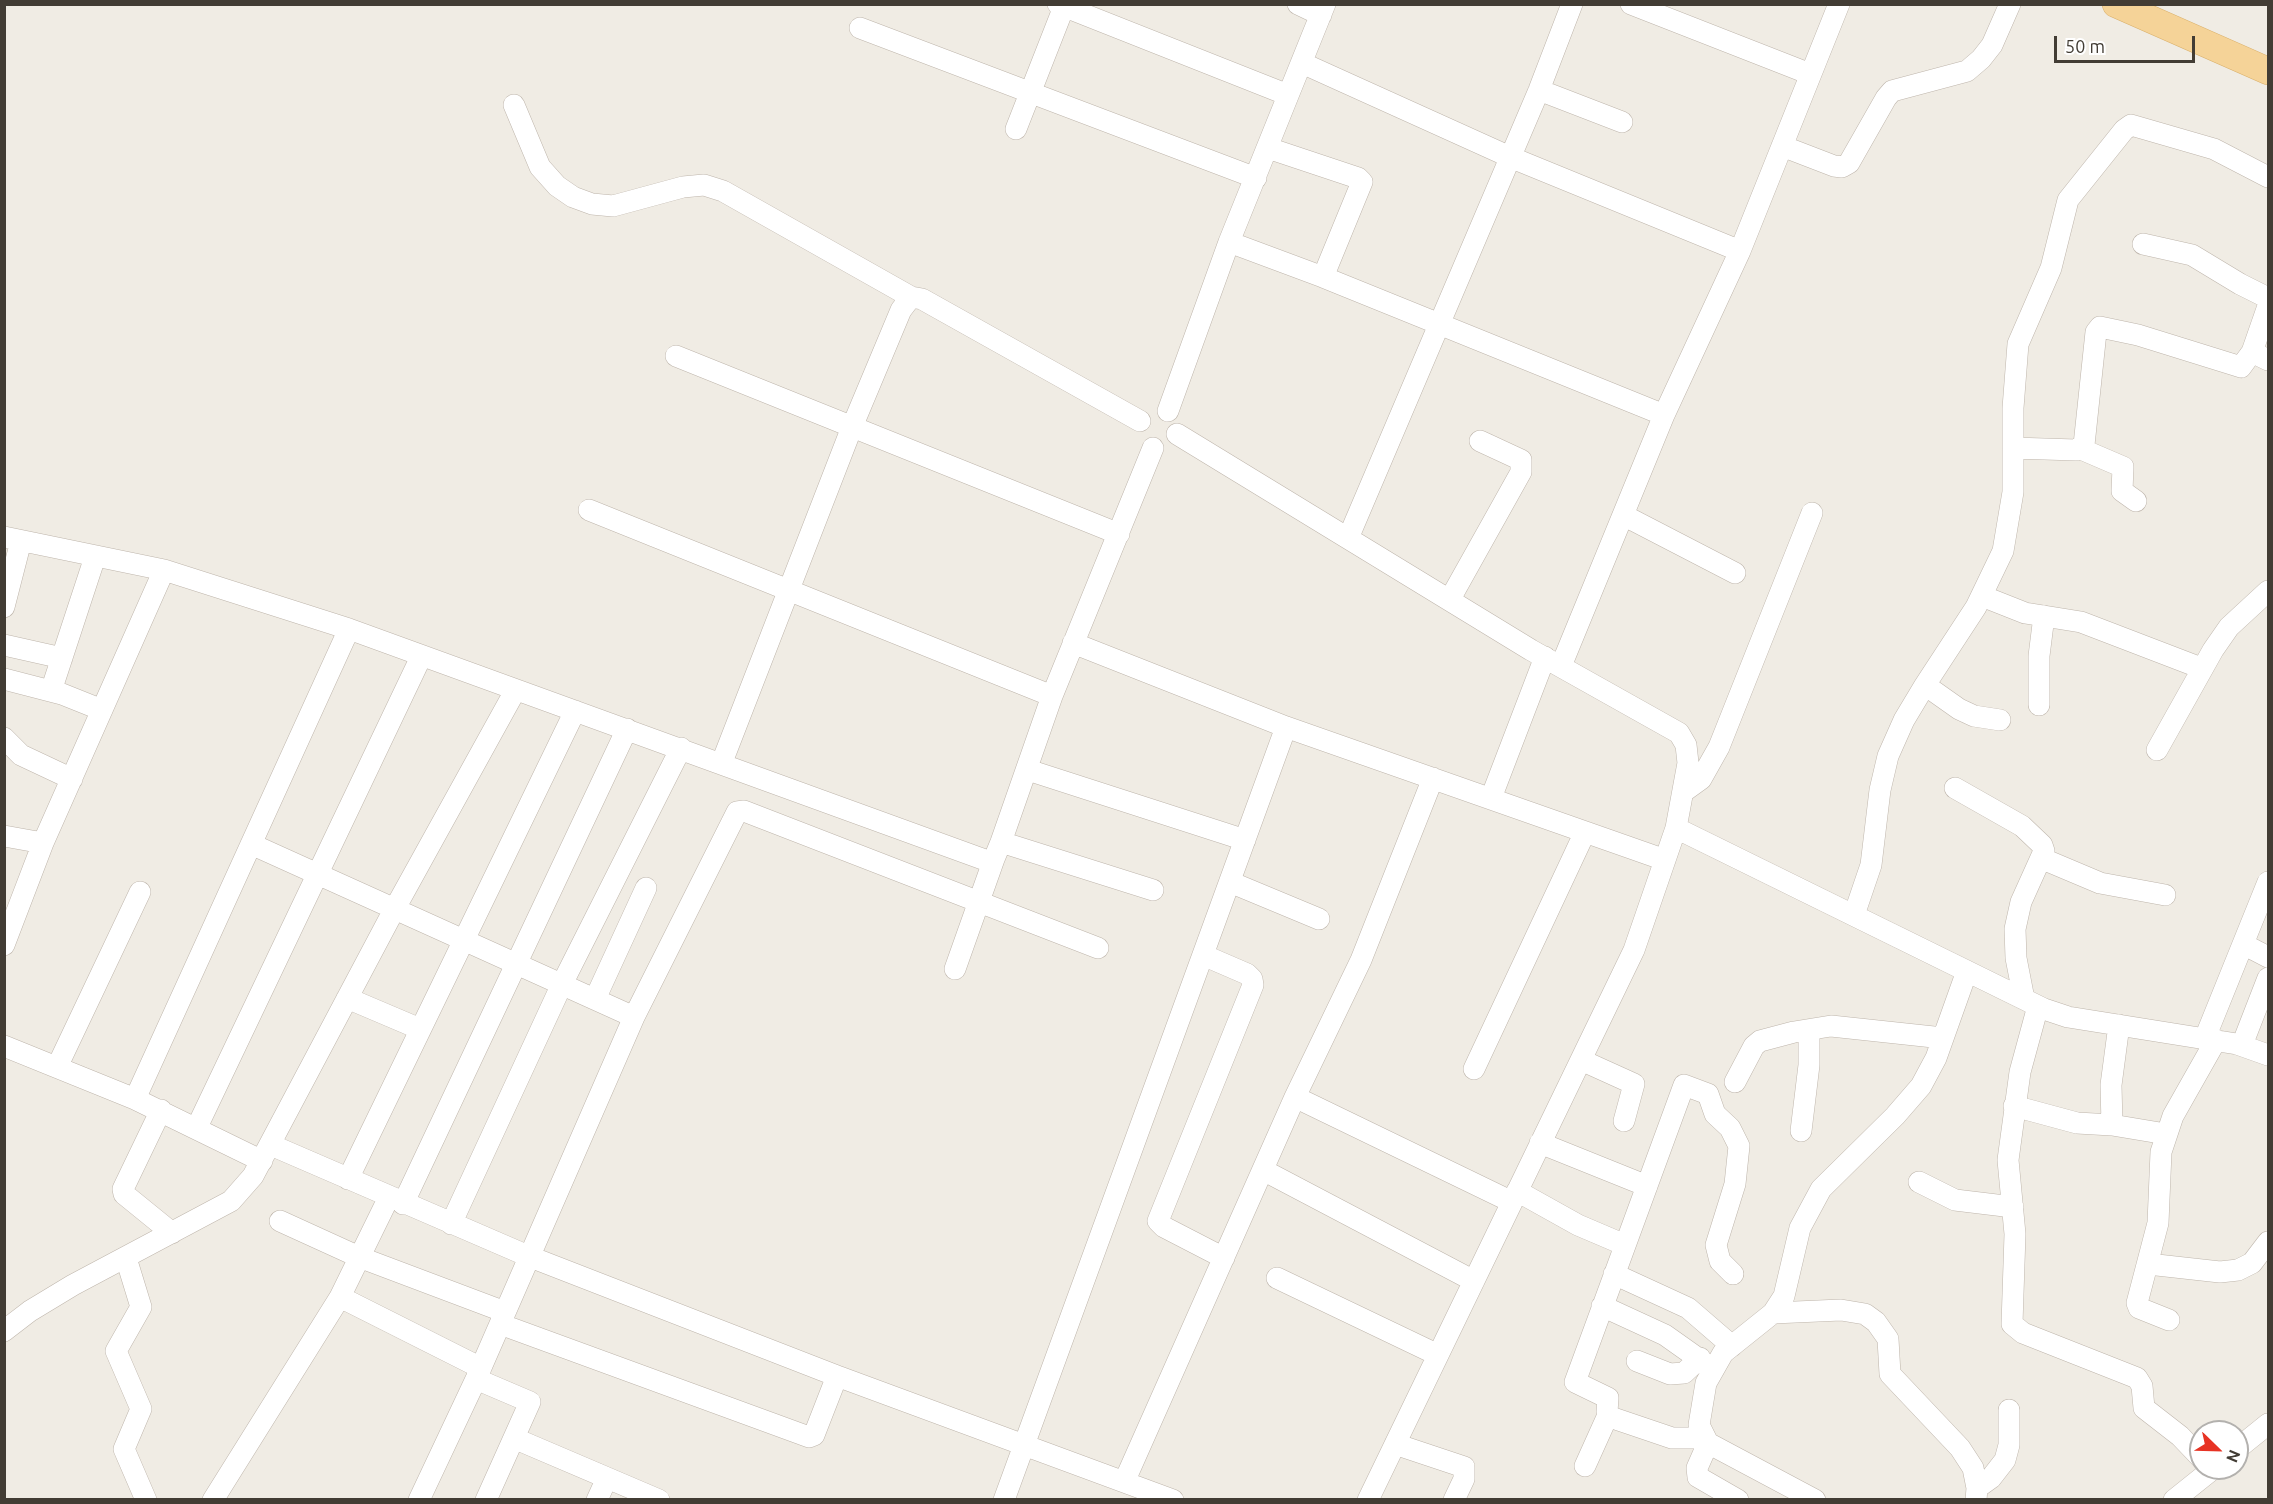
<!DOCTYPE html>
<html>
<head>
<meta charset="utf-8">
<style>
	body { margin:0 }
	#map { position:relative; width:2273px; height:1504px; overflow:hidden; background:#f0ece4; font-family:Ubuntu,sans-serif }
	canvas { display:block }
	.frame { position:absolute; inset:0; border:6px solid #423c34; pointer-events:none }
	.north { position:absolute; left:2189px; top:1420px; width:60px; height:60px; box-sizing:border-box; background:#fff; border:2px solid #b3b1ae; border-radius:50%; rotate:113deg; font-size:16px; font-weight:700; line-height:24px; text-align:center; color:#423c34 }
	.north::after { content:''; display:block; margin:auto; width:21px; height:27px; background:#e73324; clip-path:polygon(50% 0,100% 100%,50% 72%,0 100%) }
	.scale { position:absolute; left:2054px; top:36px; width:141px; height:27px; box-sizing:border-box; border:3px solid #423c34; border-top:0; padding-left:8px; font-size:18px; line-height:21px; white-space:nowrap; color:#423c34; -webkit-text-stroke:4px #fff; paint-order:stroke }
</style>
</head>
<body>
<div id="map">
<canvas width="2273" height="1504"></canvas>
<div class="frame"></div>
<div class="north">N</div>
<div class="scale">50 m</div>
</div>
<script>
const context = document.querySelector('canvas').getContext('2d');
context.lineJoin = 'round';
const poly = rows => new Path2D(rows.map(r => 'M' + r).join(''));
function strokePath(path, color, width, dash) { context.strokeStyle = color; context.lineWidth = width; context.lineCap = dash ? 'butt' : 'round'; context.setLineDash(dash || []); context.stroke(path); }
const minor = poly([
	[1058,4,1288,95],
	[1298,4,1321,15],
	[1631,4,1810,74],
	[860,28,1256,178],
	[1302,63,1510,157,1740,251],
	[1539,90,1622,122],
	[514,105,540,167,557,186,573,197,592,204,613,206,683,187,704,185,723,191,911,297],
	[1016,129,1065,4],
	[1782,146,1834,166,1842,167,1849,163,1886,98,1892,91,1967,71,1981,59,1992,45,2010,4],
	[1268,148,1358,178,1362,182,1323,277],
	[1229,242,1323,277,1664,415],
	[2143,244,2192,255,2240,284,2268,298],
	[2252,352,2268,360],
	[676,356,1119,534],
	[1168,411,1229,242,1325,4],
	[1177,434,1531,650,1679,733,1686,745,1688,763,1676,828,1634,950,1368,1500],
	[2013,448,2076,450,2084,445,2096,332,2100,327,2138,335,2241,367,2252,352,2268,306],
	[2081,449,2123,467,2122,491,2136,501],
	[589,510,1052,696],
	[1623,515,1735,573],
	[1349,536,1539,90,1572,4],
	[4,537,164,570,349,629,988,861,994,859,1001,842,1052,696,1153,448],
	[1982,596,2025,613,2081,622,2201,668],
	[1450,599,1521,472,1521,460,1480,441],
	[4,607,21,541],
	[1073,643,1286,727,1665,860],
	[4,645,62,658],
	[1561,666,1664,415,1740,251,1839,4],
	[4,679,62,694,102,710],
	[1925,685,1959,709,1974,716,2000,720],
	[51,691,95,557],
	[2039,705,2039,656,2044,616],
	[4,738,21,755,72,779],
	[2157,750,2213,650,2229,627,2268,591],
	[722,762,852,427,901,310,911,297,922,299,1140,421],
	[1028,770,1245,840],
	[1955,788,2022,826,2042,845,2044,851,2021,902,2015,929,2016,958,2024,999],
	[1683,792,1701,779,1719,747,1812,513],
	[1491,798,1545,657],
	[1676,828,2044,1009,2068,1017,2237,1044,2268,1055],
	[4,836,43,843],
	[1001,842,1153,890],
	[251,844,634,1017],
	[2043,859,2100,883,2165,895],
	[1230,882,1319,919],
	[1854,915,1871,865,1880,790,1888,756,1904,720,1925,685,1976,607,2003,551,2013,492,2013,408,2018,344,2051,268,2068,200,2124,130,2131,125,2214,149,2268,177],
	[2243,944,2268,957],
	[4,945,43,843,164,570],
	[1203,955,1247,974,1252,979,1253,985,1158,1221,1164,1227,1224,1258],
	[955,969,994,859],
	[347,998,420,1029],
	[595,999,646,888],
	[2038,1006,2020,1072,2008,1160,2015,1234,2012,1324,2023,1333,2137,1378,2142,1386,2144,1408,2180,1436,2201,1458],
	[2205,1038,2268,882],
	[2242,1045,2268,978],
	[4,1046,135,1099,262,1161],
	[1581,1060,1634,1084,1624,1121],
	[57,1067,140,892],
	[1474,1069,1585,832],
	[1735,1082,1754,1046,1760,1041,1794,1032,1831,1026,1943,1038],
	[1295,1097,1512,1202],
	[135,1099,349,629],
	[2014,1106,2077,1123,2112,1125,2166,1134],
	[161,1110,123,1189,124,1194,172,1233],
	[2112,1125,2111,1085,2119,1025],
	[197,1127,421,657],
	[1801,1131,1809,1065,1809,1030],
	[1540,1143,1647,1186],
	[271,1145,528,1256,837,1376,1173,1500],
	[1263,1170,1474,1281],
	[348,1179,575,711],
	[1919,1182,1955,1200,2013,1207],
	[1517,1191,1578,1225,1625,1245],
	[403,1204,627,729],
	[280,1221,359,1257,505,1312],
	[451,1224,562,984,681,748],
	[126,1258,141,1307,116,1351,141,1409,124,1449,146,1500],
	[2148,1264,2220,1272,2238,1270,2252,1263,2268,1242],
	[1614,1274,1688,1308,1732,1346],
	[1277,1278,1438,1355],
	[340,1297,481,1368],
	[1602,1306,1665,1335,1713,1369],
	[1773,1313,1841,1310,1865,1314,1876,1322,1888,1339,1890,1374,1960,1448,1973,1468,1977,1488,1976,1500],
	[2169,1320,2139,1308,2137,1303,2158,1223,2161,1152,2173,1116,2216,1040],
	[500,1324,809,1437,814,1435,837,1376],
	[4,1331,30,1311,73,1285,231,1201,253,1176,394,910,515,691],
	[1637,1361,1670,1374,1684,1373,1700,1358],
	[476,1379,530,1402,486,1500],
	[1703,1438,1672,1438,1610,1417,1607,1412,1608,1398,1575,1382,1684,1085,1708,1094,1715,1114,1730,1128,1739,1146,1735,1184,1716,1245,1720,1261,1733,1274],
	[516,1439,659,1500],
	[1708,1443,1697,1468,1698,1477,1738,1500],
	[1395,1444,1464,1467,1464,1479,1454,1500],
	[2237,1449,2268,1424],
	[1585,1466,1608,1415],
	[1125,1480,1295,1097,1361,960,1433,778],
	[1977,1488,1991,1478,2005,1460,2009,1445,2009,1410],
	[213,1500,340,1297,389,1197],
	[419,1500,476,1379,634,1017,737,812,744,811,1098,948],
	[597,1500,607,1478],
	[1004,1500,1286,727],
	[1815,1500,1708,1443,1699,1425,1706,1383,1723,1353,1773,1313,1784,1296,1800,1228,1821,1189,1895,1116,1921,1086,1936,1058,1967,971],
	[2174,1500,2214,1468]
]);
const major = poly([
	[2116,4,2268,71]
]);
strokePath(minor, '#beb5ab', 22);
strokePath(major, '#d8af6a', 28);
strokePath(minor, '#fff', 21);
strokePath(major, '#f5d398', 27);
</script>
</body>
</html>
